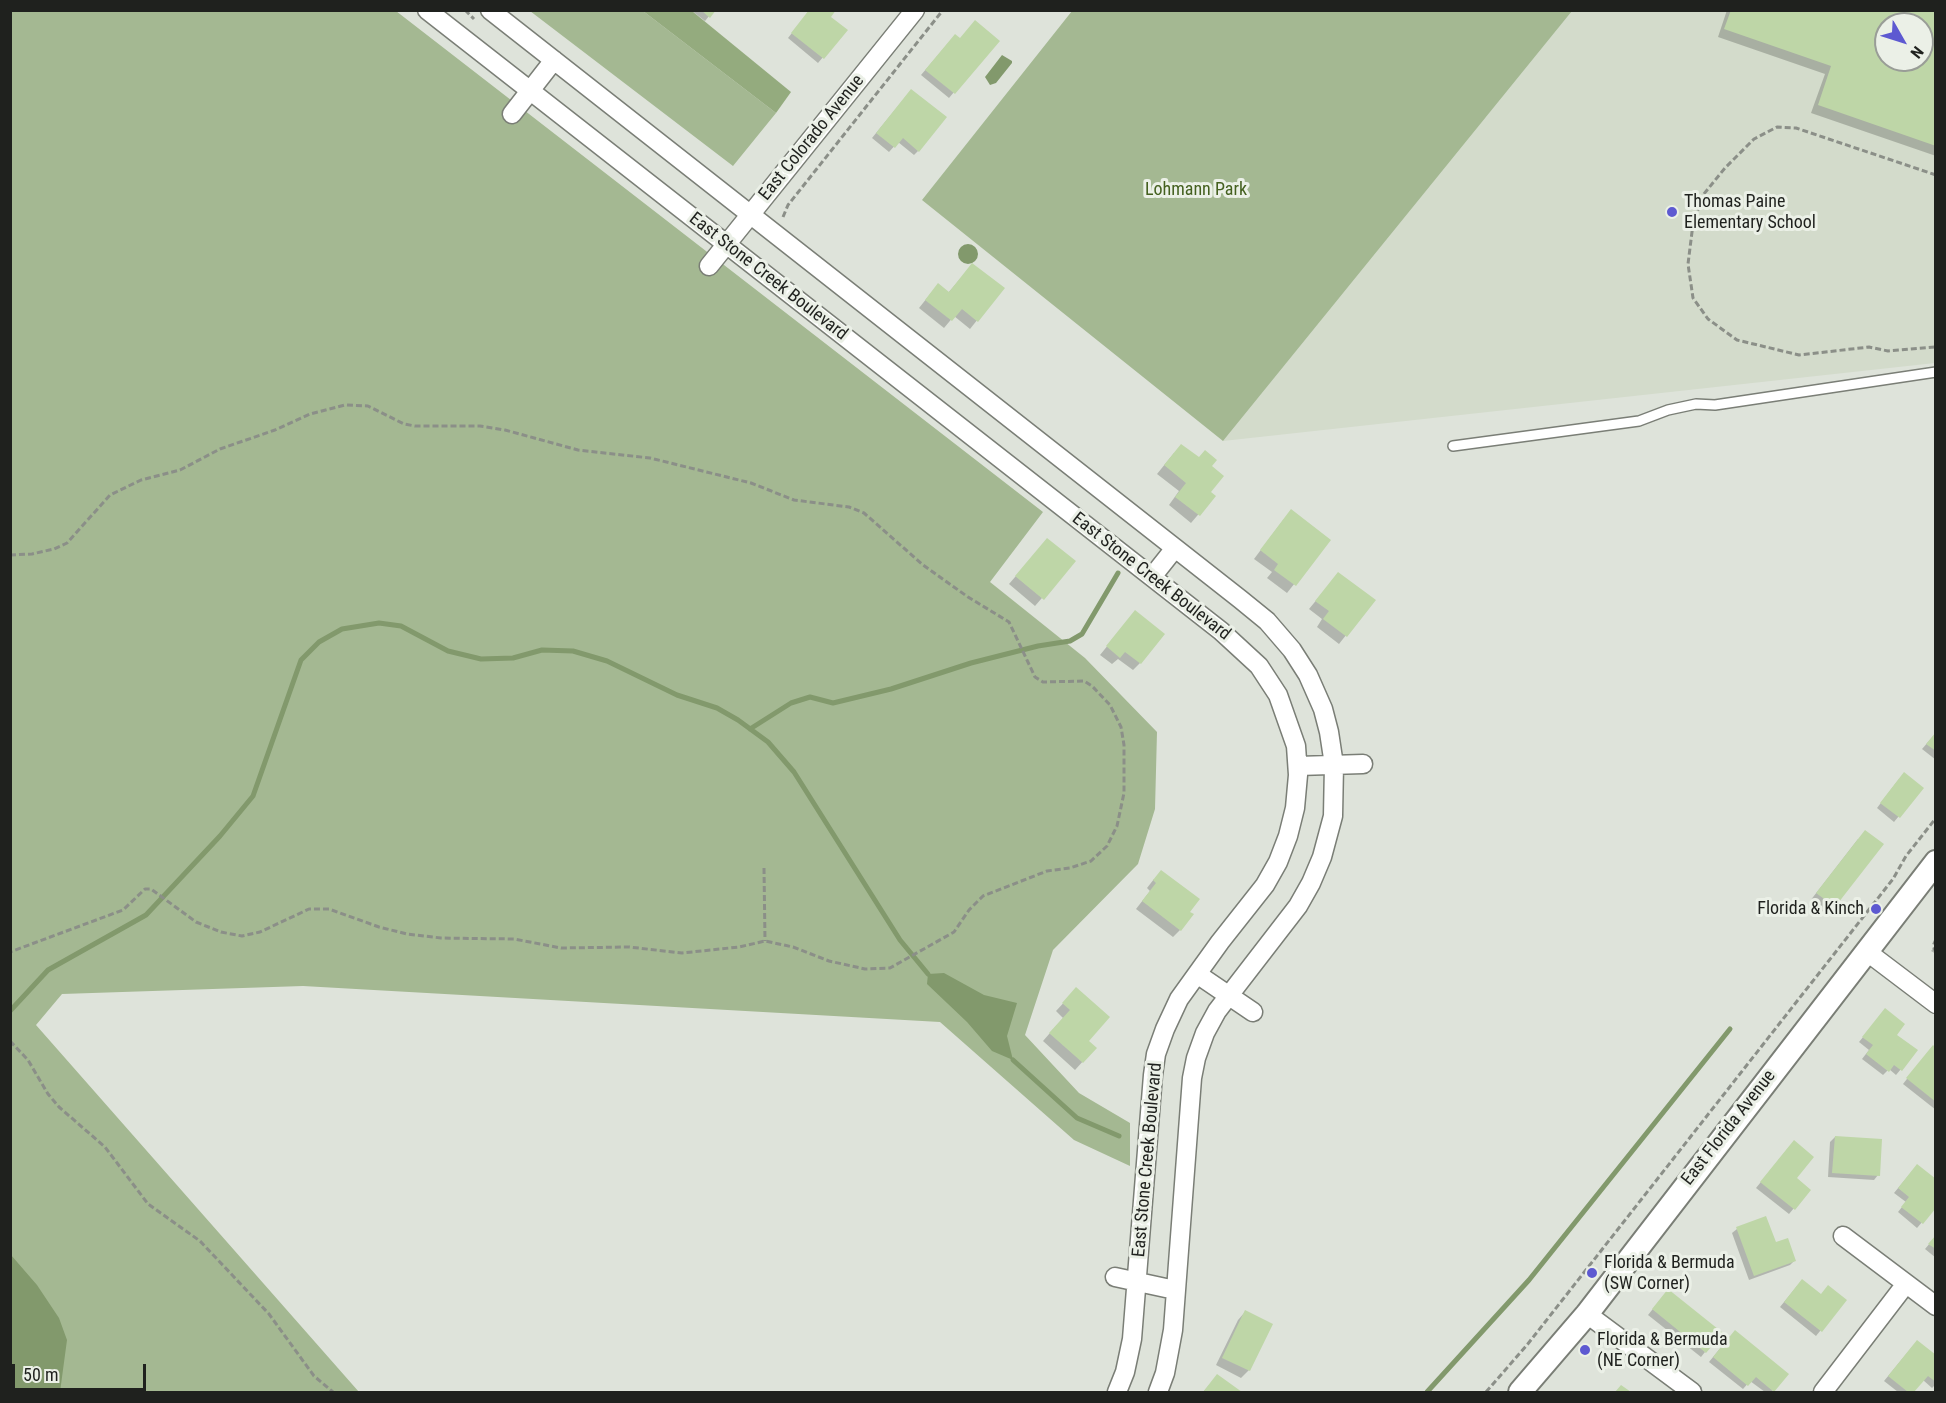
<!DOCTYPE html>
<html>
<head>
<meta charset="utf-8">
<style>
	body { margin:0 }
	#map { position:relative; width:1946px; height:1403px; overflow:hidden; background:#dee3da; font-family:"Roboto Condensed",sans-serif }
	canvas { display:block }
	.frame { position:absolute; inset:0; border:12px solid #1f211e; pointer-events:none }
	.north { position:absolute; left:1874px; top:12px; width:60px; height:60px; box-sizing:border-box; background:#ebf0e7; border:2px solid #999d97; border-radius:50%; rotate:129deg; font-size:16px; font-weight:700; line-height:24px; text-align:center; color:#1f211e }
	.north::after { content:''; display:block; margin:auto; width:21px; height:27px; background:#5d59d1; clip-path:polygon(50% 0,100% 100%,50% 72%,0 100%) }
	.scale { position:absolute; left:12px; top:1364px; width:134px; height:27px; box-sizing:border-box; border:3px solid #1f211e; border-top:0; padding-left:8px; font-size:18px; line-height:21px; white-space:nowrap; color:#1f211e; -webkit-text-stroke:4px #ebf0e7; paint-order:stroke }
</style>
</head>
<body>
<div id="map">
<canvas width="1946" height="1403"></canvas>
<div class="frame"></div>
<div class="north">N</div>
<div class="scale">50 m</div>
</div>
<script>
const context = document.querySelector('canvas').getContext('2d');
context.lineJoin = 'round';
function fillPath(path, color) { context.fillStyle = color; context.fill(path, 'evenodd'); }
const poly = rows => new Path2D(rows.map(r => 'M' + r).join(''));
function strokePath(path, color, width, dash) { context.strokeStyle = color; context.lineWidth = width; context.lineCap = dash ? 'butt' : 'round'; context.setLineDash(dash || []); context.stroke(path); }
function write(font, color, halo, rows, align = 'center') {
  context.font = font + ' "Roboto Condensed",sans-serif'; context.lineWidth = 6; context.setLineDash([]); context.textBaseline = 'middle'; context.strokeStyle = halo; context.fillStyle = color; for (const [text, x, y, turn = 0] of rows) {
    context.save(); context.translate(x, y); context.rotate((+turn || 0) * Math.PI / 180); context.textAlign = isNaN(turn) ? turn : align; if (halo) context.strokeText(text, 0, 0); context.fillText(text, 0, 0); context.restore();
  }
}
fillPath(poly([
	[1572,11,1935,11,1935,363,1223,441],
	[1886,24,1922,24,1922,60,1886,60]
]), '#d3dbcb');
fillPath(poly([
	[10,11,396,11,1043,512,990,582,1085,658,1157,732,1155,809,1138,864,1053,950,1025,1035,1079,1093,1130,1123,1130,1166,1074,1140,940,1022,303,986,62,994,36,1025,359,1392,11,1392],
	[530,11,643,11,776,113,733,166],
	[1072,11,1072,10,1572,11,1223,441,922,200]
]), '#a4b892');
fillPath(poly([
	[643,11,692,11,791,92,776,113]
]), '#94ab7e');
fillPath(poly([
	[1002,55,1012,61,1012,63,996,83,990,85,985,77],
	'958 254a10 10 0 1 1 20 0a10 10 0 1 1-20 0Z',
	[944,973,984,995,1017,1003,1007,1036,1013,1060,992,1051,967,1022,927,984,928,974],
	[11,1255,37,1285,59,1318,67,1340,60,1392,11,1392]
]), '#82996c');
fillPath(poly([
	[691,10,714,10,705,21],
	[810,10,829,17,846,30,818,63,788,38],
	[1727,10,1936,10,1936,156,1811,113,1825,74,1718,37],
	[1886,24,1922,24,1922,60,1886,60],
	[950,41,997,41,949,98,921,75],
	[907,95,918,151,914,155,898,142,889,152,872,138],
	[972,265,1002,289,970,329,954,316,944,328,919,308,931,293,948,293],
	[1174,453,1210,466,1209,492,1214,496,1191,523,1169,505,1179,491,1157,474],
	[1284,519,1329,540,1287,593,1267,578,1272,572,1254,559],
	[1047,540,1074,561,1035,606,1009,584],
	[1338,574,1373,601,1339,644,1317,627,1322,619,1309,609],
	[1135,612,1140,663,1133,670,1118,659,1112,664,1100,655],
	[1936,733,1936,760,1922,749],
	[1899,779,1922,788,1894,822,1877,808],
	[1858,839,1882,844,1826,914,1810,901],
	[1154,879,1188,912,1180,930,1173,937,1136,909,1150,891,1147,888],
	[1936,945,1936,954,1931,951],
	[1069,997,1087,1041,1095,1048,1075,1070,1043,1041,1063,1018,1056,1011],
	[1881,1015,1895,1035,1916,1051,1896,1075,1889,1069,1883,1075,1862,1059,1869,1050,1859,1042],
	[1936,1049,1936,1110,1903,1084,1928,1052],
	[1835,1137,1878,1175,1874,1180,1828,1177,1830,1142],
	[1789,1147,1794,1178,1809,1190,1789,1214,1756,1188],
	[1913,1170,1936,1206,1917,1228,1898,1212,1906,1202,1894,1193],
	[1737,1229,1775,1244,1795,1260,1790,1265,1749,1280,1732,1233],
	[1936,1236,1936,1258,1925,1249],
	[1797,1286,1820,1296,1845,1300,1816,1336,1780,1307],
	[1664,1295,1705,1352,1701,1357,1648,1315],
	[1245,1312,1249,1370,1241,1378,1216,1365,1238,1320],
	[1730,1336,1787,1374,1771,1392,1765,1392,1750,1381,1743,1389,1709,1362],
	[1912,1347,1936,1357,1936,1384,1932,1388,1923,1380,1913,1392,1898,1392,1884,1381],
	[1217,1376,1240,1392,1203,1392]
]), '#0003');
strokePath(poly([
	[750,729,791,703,810,697,833,703,891,689,971,663,1038,646,1070,641,1082,634,1118,573],
	[10,1011,48,970,146,915,220,836,253,796,301,660,319,642,342,629,379,623,401,626,448,651,481,659,513,658,542,650,573,651,607,661,677,695,717,708,738,720,768,742,794,772,900,940,928,974],
	[1013,1060,1077,1118,1119,1136],
	[1427,1392,1529,1280,1730,1029]
]), '#82996c', 5);
fillPath(poly([
	[701,10,716,10,710,18],
	[809,10,836,10,831,17,848,30,824,59,791,33],
	[1731,10,1936,10,1936,146,1818,105,1831,66,1724,29],
	[1886,24,1922,24,1922,60,1886,60],
	[975,20,1000,41,955,94,925,70,955,34,960,38],
	[911,89,947,117,919,152,903,138,895,148,876,133],
	[972,263,1005,288,978,322,962,309,952,321,925,300,938,283,949,292],
	[1181,444,1199,457,1205,450,1217,460,1212,466,1224,476,1211,492,1216,496,1200,516,1175,497,1186,483,1164,465],
	[1291,509,1331,540,1296,586,1274,570,1278,564,1260,550],
	[1047,538,1076,561,1044,600,1015,576],
	[1338,572,1376,600,1347,637,1323,619,1329,611,1315,601],
	[1135,610,1165,634,1141,664,1125,652,1120,658,1106,646],
	[1936,732,1936,751,1926,744],
	[1904,772,1924,788,1900,818,1880,803],
	[1865,830,1884,844,1835,907,1816,893],
	[1161,870,1200,899,1190,912,1194,914,1181,931,1142,901,1156,883,1153,880],
	[1076,987,1110,1017,1089,1041,1097,1048,1083,1063,1049,1033,1070,1010,1062,1003],
	[1885,1008,1905,1024,1897,1035,1918,1050,1902,1071,1894,1065,1889,1072,1866,1054,1873,1045,1862,1037],
	[1933,1045,1936,1048,1936,1102,1906,1078],
	[1835,1136,1882,1139,1880,1176,1832,1173],
	[1794,1140,1814,1157,1797,1178,1811,1190,1795,1210,1760,1182],
	[1917,1164,1936,1179,1936,1208,1923,1224,1901,1207,1909,1197,1898,1188],
	[1766,1216,1776,1242,1788,1238,1796,1261,1754,1276,1736,1227],
	[1936,1235,1936,1249,1928,1244],
	[1802,1279,1821,1294,1828,1285,1847,1300,1822,1332,1784,1302],
	[1668,1289,1723,1333,1706,1353,1652,1309],
	[1245,1310,1273,1324,1250,1371,1222,1358],
	[1735,1330,1789,1374,1774,1392,1756,1377,1748,1386,1713,1357],
	[1917,1340,1936,1355,1936,1382,1928,1376,1914,1392,1908,1392,1888,1376],
	[1217,1374,1242,1392,1203,1392],
	[1621,1385,1631,1392,1615,1392]
]), '#bed6a7');
const service = poly([
	[1453,446,1639,421,1668,410,1696,404,1715,405,1936,372]
]);
const minor = poly([
	[427,10,1221,631,1259,666,1278,695,1296,746,1298,775,1295,808,1288,836,1278,862,1265,885,1220,942,1179,999,1165,1029,1156,1054,1153,1075,1132,1339,1125,1372,1117,1392],
	[490,10,1240,599,1267,621,1292,650,1308,675,1323,709,1329,732,1334,765,1333,816,1322,857,1311,883,1298,906,1217,1011,1205,1033,1196,1058,1192,1078,1173,1330,1165,1373,1158,1392],
	[512,114,554,60],
	[709,266,915,10],
	[1152,577,1175,548],
	[1298,766,1363,764],
	[1866,951,1936,1004],
	[1197,974,1253,1012],
	[1843,1236,1936,1306],
	[1115,1277,1175,1290],
	[1587,1314,1692,1392],
	[1823,1392,1905,1285]
]);
const tertiary = poly([
	[1520,1392,1587,1314,1936,862]
]);
strokePath(service, '#7a7e76', 12);
strokePath(minor, '#7a7e76', 21);
strokePath(tertiary, '#7a7e76', 26);
strokePath(poly([
	[465,10,474,19],
	[1936,175,1796,128,1777,127,1754,139,1725,168,1703,195,1693,224,1688,264,1693,298,1708,319,1737,340,1799,355,1869,347,1888,351,1936,347],
	[783,217,788,205,943,10],
	[10,555,32,554,54,549,67,543,110,495,141,480,180,470,220,449,275,430,310,414,345,405,368,406,404,424,415,426,480,426,505,430,578,450,650,458,751,483,794,500,849,507,864,513,923,565,968,597,1009,622,1035,677,1043,682,1084,681,1092,686,1110,705,1121,727,1124,745,1124,793,1117,826,1107,846,1091,861,1070,868,1047,871,983,896,969,910,954,932,890,968,865,969,829,961,793,947,765,941,739,947,682,953,629,947,561,948,514,939,441,938,407,934,379,927,329,909,309,909,260,932,242,936,221,932,196,922,151,889,145,889,123,910,10,952],
	[764,868,765,941],
	[1935,912,1936,913],
	[1936,939,1933,946,1936,952],
	[10,1041,28,1060,48,1094,59,1107,105,1147,148,1204,200,1241,269,1314,314,1376,333,1392],
	[1486,1392,1527,1345,1893,879,1906,856,1936,818]
]), '#8b8f88', 3, [6, 3]);
strokePath(service, '#fff', 9);
strokePath(minor, '#fff', 18);
strokePath(tertiary, '#fff', 22);
for (const [x, y, r, color] of [
	[1672,212,6,"#5d59d1"],
	[1876,909,6,"#5d59d1"],
	[1592,1273,6,"#5d59d1"],
	[1585,1350,6,"#5d59d1"]
]) { const dot = new Path2D(); dot.arc(x, y, r, 0, 2 * Math.PI); context.fillStyle = color; context.fill(dot); strokePath(dot, '#ebf0e7', 2); }
write('18px', '#1f211e', '#ebf0e7', [
	["East Colorado Avenue",812,138,-51],
	["East Stone Creek Boulevard",768,277,38],
	["East Stone Creek Boulevard",1151,577,38],
	["East Florida Avenue",1729,1128,-52],
	["East Stone Creek Boulevard",1148,1160,-85]
]);
write('18px', '#44601f', '#ebf0e7', [
	["Lohmann Park",1196,190]
]);
write('18px', '#1f211e', '#ebf0e7', [
	["Thomas Paine",1684,202],
	["Elementary School",1684,223],
	["Florida & Kinch",1864,909,"right"],
	["Florida & Bermuda",1604,1263],
	["(SW Corner)",1604,1284],
	["Florida & Bermuda",1597,1340],
	["(NE Corner)",1597,1361]
], 'left');
</script>
</body>
</html>
